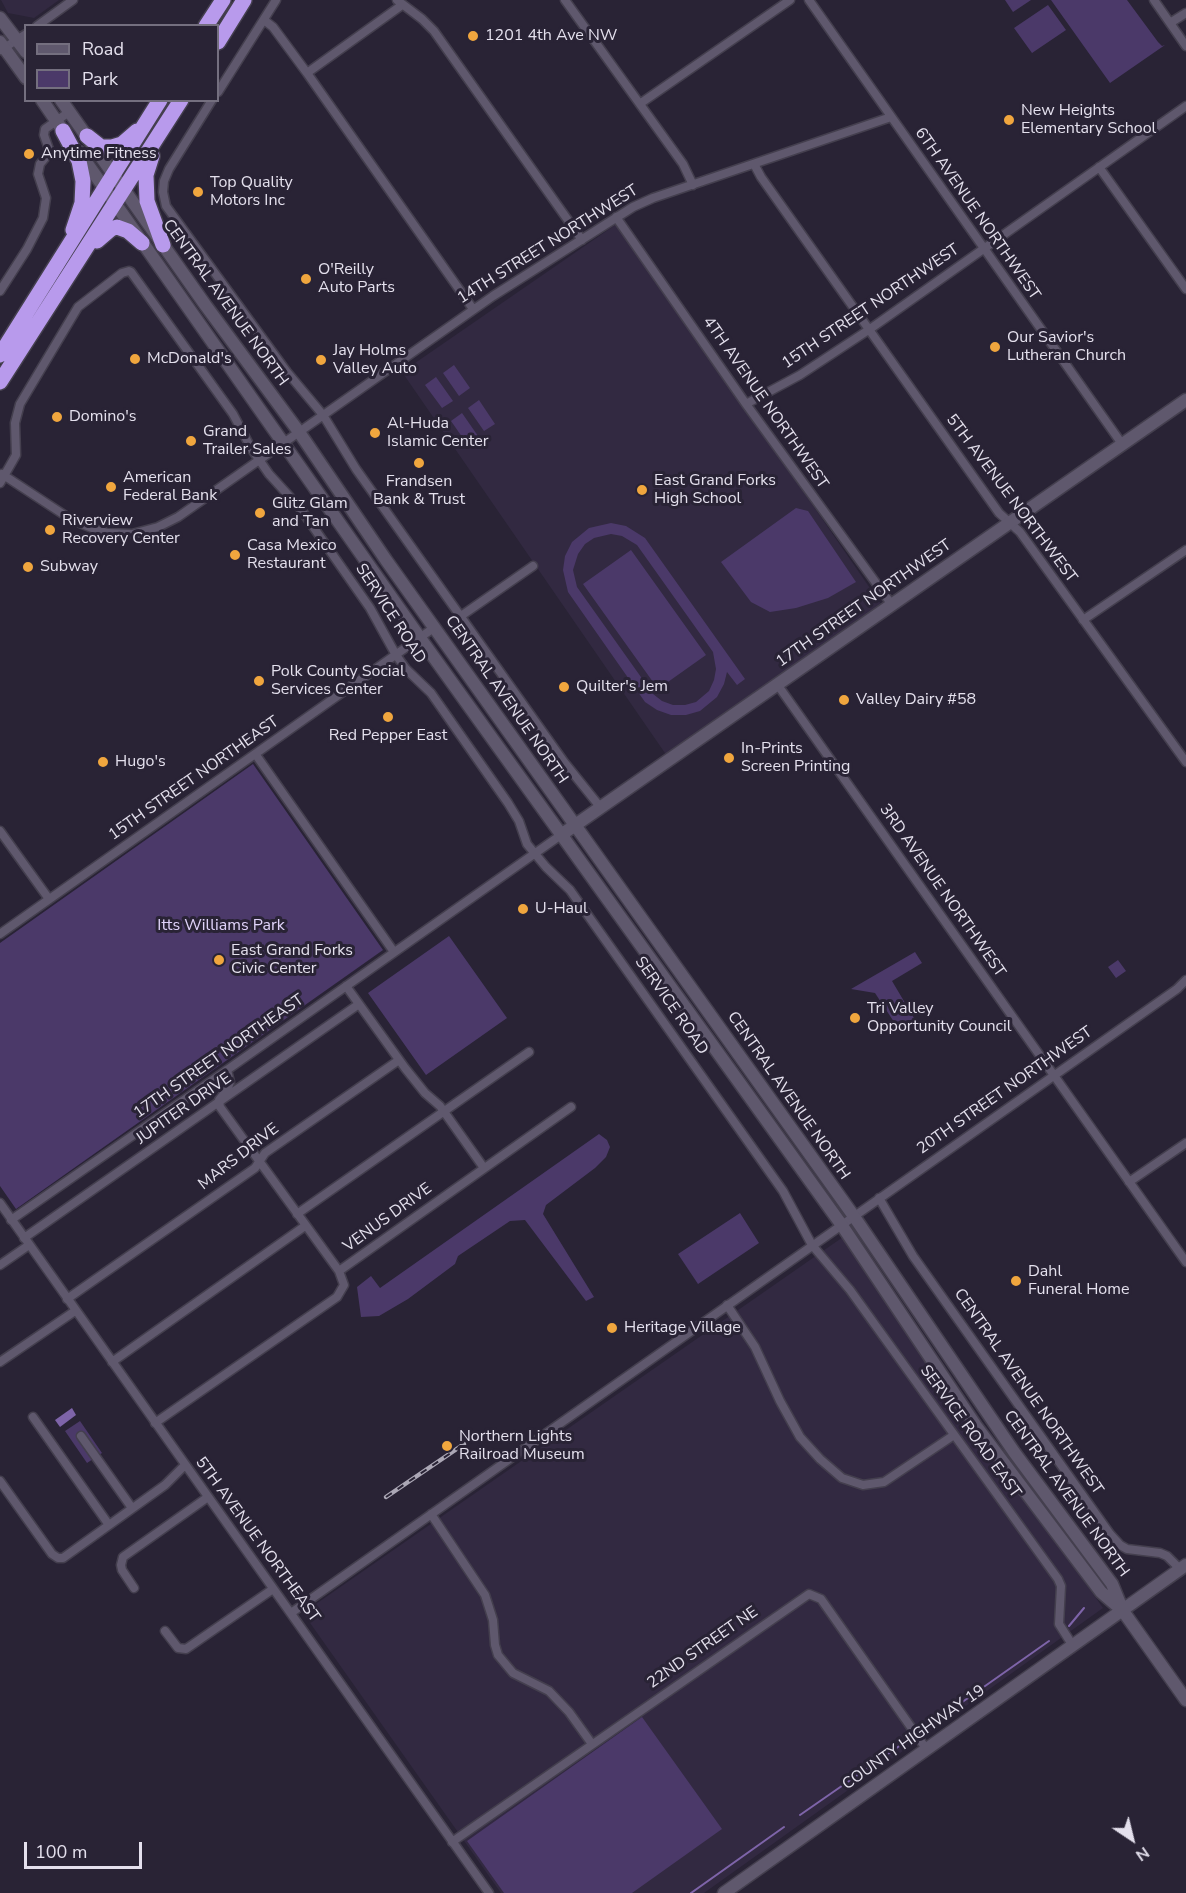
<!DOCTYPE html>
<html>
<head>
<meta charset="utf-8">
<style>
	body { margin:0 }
	#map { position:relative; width:1186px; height:1893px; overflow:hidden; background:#292335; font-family:"Nunito Sans",sans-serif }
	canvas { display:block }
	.legend { position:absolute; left:24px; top:24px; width:195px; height:78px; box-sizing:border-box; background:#292335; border:2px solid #746f7f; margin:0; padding:8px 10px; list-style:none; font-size:18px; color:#e4e0ed }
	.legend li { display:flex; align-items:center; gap:12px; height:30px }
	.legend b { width:30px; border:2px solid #746f7f }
	.north { position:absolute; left:1102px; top:1809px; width:60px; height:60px; -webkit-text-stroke:4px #292335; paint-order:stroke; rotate:145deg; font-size:16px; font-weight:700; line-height:24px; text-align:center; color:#e4e0ed }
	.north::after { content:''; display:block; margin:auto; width:21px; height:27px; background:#e4e0ed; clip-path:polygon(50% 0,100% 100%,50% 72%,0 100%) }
	.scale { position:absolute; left:24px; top:1842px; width:118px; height:27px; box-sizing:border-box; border:3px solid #e4e0ed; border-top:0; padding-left:8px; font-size:18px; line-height:21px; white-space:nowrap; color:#e4e0ed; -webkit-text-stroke:4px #292335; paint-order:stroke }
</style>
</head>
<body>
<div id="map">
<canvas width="1186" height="1893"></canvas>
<ul class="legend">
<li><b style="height:8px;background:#5f586d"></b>Road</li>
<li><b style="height:16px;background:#4b3969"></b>Park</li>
</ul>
<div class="north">N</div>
<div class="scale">100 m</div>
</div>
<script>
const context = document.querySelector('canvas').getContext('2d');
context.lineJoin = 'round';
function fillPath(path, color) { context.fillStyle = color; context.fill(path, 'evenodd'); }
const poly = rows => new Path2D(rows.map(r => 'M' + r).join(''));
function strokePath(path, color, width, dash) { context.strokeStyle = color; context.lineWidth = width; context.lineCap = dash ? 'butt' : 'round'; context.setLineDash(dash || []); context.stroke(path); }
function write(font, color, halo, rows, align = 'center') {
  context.font = font + ' "Nunito Sans",sans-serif'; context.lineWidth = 6; context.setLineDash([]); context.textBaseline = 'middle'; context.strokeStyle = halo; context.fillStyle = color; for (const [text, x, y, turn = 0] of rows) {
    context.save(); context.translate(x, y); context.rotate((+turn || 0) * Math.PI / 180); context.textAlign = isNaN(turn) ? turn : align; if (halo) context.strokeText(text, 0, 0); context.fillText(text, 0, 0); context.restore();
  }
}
fillPath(poly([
	[1,0,59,0,34,18,8,13],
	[618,223,883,607,667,756,402,372],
	[843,1237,1103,1608,704,1893,501,1893,303,1613]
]), '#322941');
fillPath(poly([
	[1005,0,1031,0,1013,12],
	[1051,0,1127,0,1158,42,1162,46,1165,45,1110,83],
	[1048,5,1066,30,1032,53,1014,28],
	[454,365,470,388,459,396,443,373],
	[436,377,453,401,442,408,425,385],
	[479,400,495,424,484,431,468,408],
	[462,413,478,436,467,444,451,421],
	[796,508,808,511,856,582,828,598,796,608,770,612,751,602,721,562],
	[611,523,626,526,645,538,745,679,737,685,727,672,724,684,717,697,700,711,686,715,671,715,657,710,645,702,568,592,563,570,565,556,572,542,589,528],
	[611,534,622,536,637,545,713,652,716,669,714,680,709,691,696,702,685,705,673,705,662,701,653,694,577,587,573,570,578,554,585,544,594,538],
	[631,550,706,655,658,689,583,584],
	[253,764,383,950,16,1209,0,1186,0,943],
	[449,936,507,1018,426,1075,368,993],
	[915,952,922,963,892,981,917,1023,910,1027,896,1025,875,993,851,989],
	[1118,960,1126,971,1116,978,1108,967],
	[599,1134,607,1140,610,1147,606,1157,595,1168,546,1205,543,1214,594,1297,586,1301,525,1220,510,1221,458,1256,455,1264,408,1299,379,1316,361,1317,357,1287,371,1276,380,1288],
	[740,1213,759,1243,698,1284,678,1254],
	[80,1421,102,1453,87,1463,65,1431],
	[642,1717,722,1829,632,1893,504,1893,467,1841]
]), '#4b3969');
fillPath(poly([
	[72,1408,76,1415,60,1427,55,1420]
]), '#7e64a9');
strokePath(poly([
	[1069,1626,1084,1608],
	[924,1729,1049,1641],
	[800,1815,908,1740],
	[691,1893,784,1827]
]), '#7e64a9', 2);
const street = poly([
	[397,0,422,19,434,31,582,240],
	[565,0,683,164,693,185],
	[809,0,1122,444],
	[1154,0,1186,46],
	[264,20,273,27,307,73,473,309],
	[1170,23,1186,13],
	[37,26,73,0],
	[1,50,26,34],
	[307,73,402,5],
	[218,92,276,0],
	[212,100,169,169,164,181,163,192,166,206,287,372,323,415,356,469,564,762,601,808],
	[641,103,790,0],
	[754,164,761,177,999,513,1020,532,1186,762],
	[1099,167,1186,289],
	[616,217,746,404,892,605],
	[0,291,27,249,43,218,46,198,38,174,40,164,50,152,44,135,45,129,69,112],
	[746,404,800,375,870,329,1186,106],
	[2,474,72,520,97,530,108,533,132,534,158,527,178,517,493,296,633,207,653,198,891,117],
	[0,483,16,455,15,423,20,404,78,307,122,273,129,271,131,272,233,414,251,448,269,474,300,508,370,608,396,655,406,669,431,693,508,803,519,821,527,844,546,867,570,890,783,1191,812,1245,850,1290,1058,1579,1061,1586,1059,1624,1073,1646],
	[461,616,533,566],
	[1083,620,1186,550],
	[777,684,1186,1262],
	[256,755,394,952],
	[0,831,49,899],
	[0,934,435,627],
	[346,986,405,1068,425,1093,440,1106,484,1168],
	[227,1070,230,1082,227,1090,219,1100,220,1107,339,1271],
	[1129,1182,1186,1143],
	[879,1198,913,1256,1110,1534,1120,1545,1127,1549,1160,1553,1167,1556,1180,1569],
	[0,1203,489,1893],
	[297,1214,529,1052],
	[11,1220,227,1070,561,835],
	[24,1238,359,1004],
	[0,1265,29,1245],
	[67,1299,255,1168,265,1153,399,1060],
	[727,1305,755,1347,780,1401,800,1437,820,1459,842,1478,863,1485,884,1482,954,1435],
	[0,1362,75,1311],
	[112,1362,305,1226],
	[33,1417,109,1525],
	[155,1423,337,1297,344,1285,339,1271,571,1107],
	[81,1436,132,1508],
	[0,1481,52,1554,58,1558,63,1558,165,1485,185,1465],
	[431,1514,485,1595,493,1620,495,1645,498,1655,513,1673,549,1691,569,1712,592,1744],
	[134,1588,122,1570,121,1565,123,1557,208,1497],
	[291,1613,1177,989,1186,980],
	[165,1631,178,1648,186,1649,273,1589],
	[452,1842,809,1594,821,1599,927,1750]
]);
const secondary = poly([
	[0,18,26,52],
	[0,42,26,78],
	[42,100,68,138],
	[61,100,206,306,299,432,386,560,853,1215,1014,1452,1112,1584,1123,1611,1186,1700],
	[79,152,420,638,841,1224,976,1426,1101,1592,1123,1611],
	[561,835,1186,400],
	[724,1893,1186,1565]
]);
const highway = poly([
	[206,26,223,0],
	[218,42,244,0],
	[63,131,79,161,83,181,82,203,73,230],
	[87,136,101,147,112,147,122,144,137,131],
	[152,156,146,175,147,201,163,245],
	[97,241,111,229,117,227,128,231,142,243],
	[0,355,160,100],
	[0,382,181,100]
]);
strokePath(street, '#443f4e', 11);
strokePath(secondary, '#443f4e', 15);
strokePath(highway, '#443f4e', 18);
strokePath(street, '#5f586d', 8);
strokePath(secondary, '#5f586d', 12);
strokePath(highway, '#b89aec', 15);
const rail = poly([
	[386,1497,464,1444]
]);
strokePath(rail, '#aba7b5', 4.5);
strokePath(rail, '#292335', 2, [7]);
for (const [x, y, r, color] of [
	[473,36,6,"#f0a63e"],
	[1009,120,6,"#f0a63e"],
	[29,154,6,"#f0a63e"],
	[198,192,6,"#f0a63e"],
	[306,279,6,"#f0a63e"],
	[995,347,6,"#f0a63e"],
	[135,359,6,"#f0a63e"],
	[321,360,6,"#f0a63e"],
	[57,417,6,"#f0a63e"],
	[375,433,6,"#f0a63e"],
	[191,441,6,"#f0a63e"],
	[419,463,6,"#f0a63e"],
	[111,487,6,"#f0a63e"],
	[642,490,6,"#f0a63e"],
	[260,513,6,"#f0a63e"],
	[50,530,6,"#f0a63e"],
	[235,555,6,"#f0a63e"],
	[28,567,6,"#f0a63e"],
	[259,681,6,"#f0a63e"],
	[564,687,6,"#f0a63e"],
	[844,700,6,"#f0a63e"],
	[388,717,6,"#f0a63e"],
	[729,758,6,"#f0a63e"],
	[103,762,6,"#f0a63e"],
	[523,909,6,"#f0a63e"],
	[219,960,6,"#f0a63e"],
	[855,1018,6,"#f0a63e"],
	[1016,1281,6,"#f0a63e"],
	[612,1328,6,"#f0a63e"],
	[447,1446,6,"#f0a63e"]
]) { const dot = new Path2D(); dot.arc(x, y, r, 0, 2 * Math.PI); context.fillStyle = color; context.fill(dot); strokePath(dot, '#292335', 2); }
write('16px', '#e4e0ed', '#292335', [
	["1201 4th Ave NW",485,36],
	["New Heights",1021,111],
	["Elementary School",1021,129],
	["Anytime Fitness",41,154],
	["Top Quality",210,183],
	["Motors Inc",210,201],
	["O'Reilly",318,270],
	["Auto Parts",318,288],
	["Our Savior's",1007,338],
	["Lutheran Church",1007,356],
	["Jay Holms",333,351],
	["Valley Auto",333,369],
	["McDonald's",147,359],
	["Domino's",69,417],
	["Al-Huda",387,424],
	["Islamic Center",387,442],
	["Grand",203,432],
	["Trailer Sales",203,450],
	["American",123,478],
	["Federal Bank",123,496],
	["East Grand Forks",654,481],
	["High School",654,499],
	["Frandsen",419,482,"center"],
	["Bank & Trust",419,500,"center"],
	["Glitz Glam",272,504],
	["and Tan",272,522],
	["Riverview",62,521],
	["Recovery Center",62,539],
	["Casa Mexico",247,546],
	["Restaurant",247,564],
	["Subway",40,567],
	["Polk County Social",271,672],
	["Services Center",271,690],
	["Quilter's Jem",576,687],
	["Valley Dairy #58",856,700],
	["Red Pepper East",388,736,"center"],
	["In-Prints",741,749],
	["Screen Printing",741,767],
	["Hugo's",115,762],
	["U-Haul",535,909],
	["East Grand Forks",231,951],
	["Civic Center",231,969],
	["Tri Valley",867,1009],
	["Opportunity Council",867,1027],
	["Dahl",1028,1272],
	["Funeral Home",1028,1290],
	["Heritage Village",624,1328],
	["Northern Lights",459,1437],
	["Railroad Museum",459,1455]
], 'left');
write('16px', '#e4e0ed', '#292335', [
	["6TH AVENUE NORTHWEST",977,214,55],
	["14TH STREET NORTHWEST",548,245,-32],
	["CENTRAL AVENUE NORTH",225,303,54],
	["15TH STREET NORTHWEST",871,307,-34],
	["4TH AVENUE NORTHWEST",765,403,55],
	["5TH AVENUE NORTHWEST",1011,499,53],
	["17TH STREET NORTHWEST",864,604,-35],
	["SERVICE ROAD",390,614,57],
	["CENTRAL AVENUE NORTH",506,700,55],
	["15TH STREET NORTHEAST",194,779,-35],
	["3RD AVENUE NORTHWEST",942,891,55],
	["SERVICE ROAD",671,1006,55],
	["17TH STREET NORTHEAST",219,1057,-35],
	["20TH STREET NORTHWEST",1005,1091,-35],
	["CENTRAL AVENUE NORTH",788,1096,55],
	["JUPITER DRIVE",184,1109,-35],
	["MARS DRIVE",239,1157,-38],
	["VENUS DRIVE",388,1218,-36],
	["CENTRAL AVENUE NORTHWEST",1028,1392,55],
	["SERVICE ROAD EAST",970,1432,54],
	["CENTRAL AVENUE NORTH",1066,1494,54],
	["5TH AVENUE NORTHEAST",257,1540,54],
	["22ND STREET NE",703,1648,-35],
	["COUNTY HIGHWAY 19",914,1738,-35]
]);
write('16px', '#e0d3fa', '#292335', [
	["Itts Williams Park",221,926]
]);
</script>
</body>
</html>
